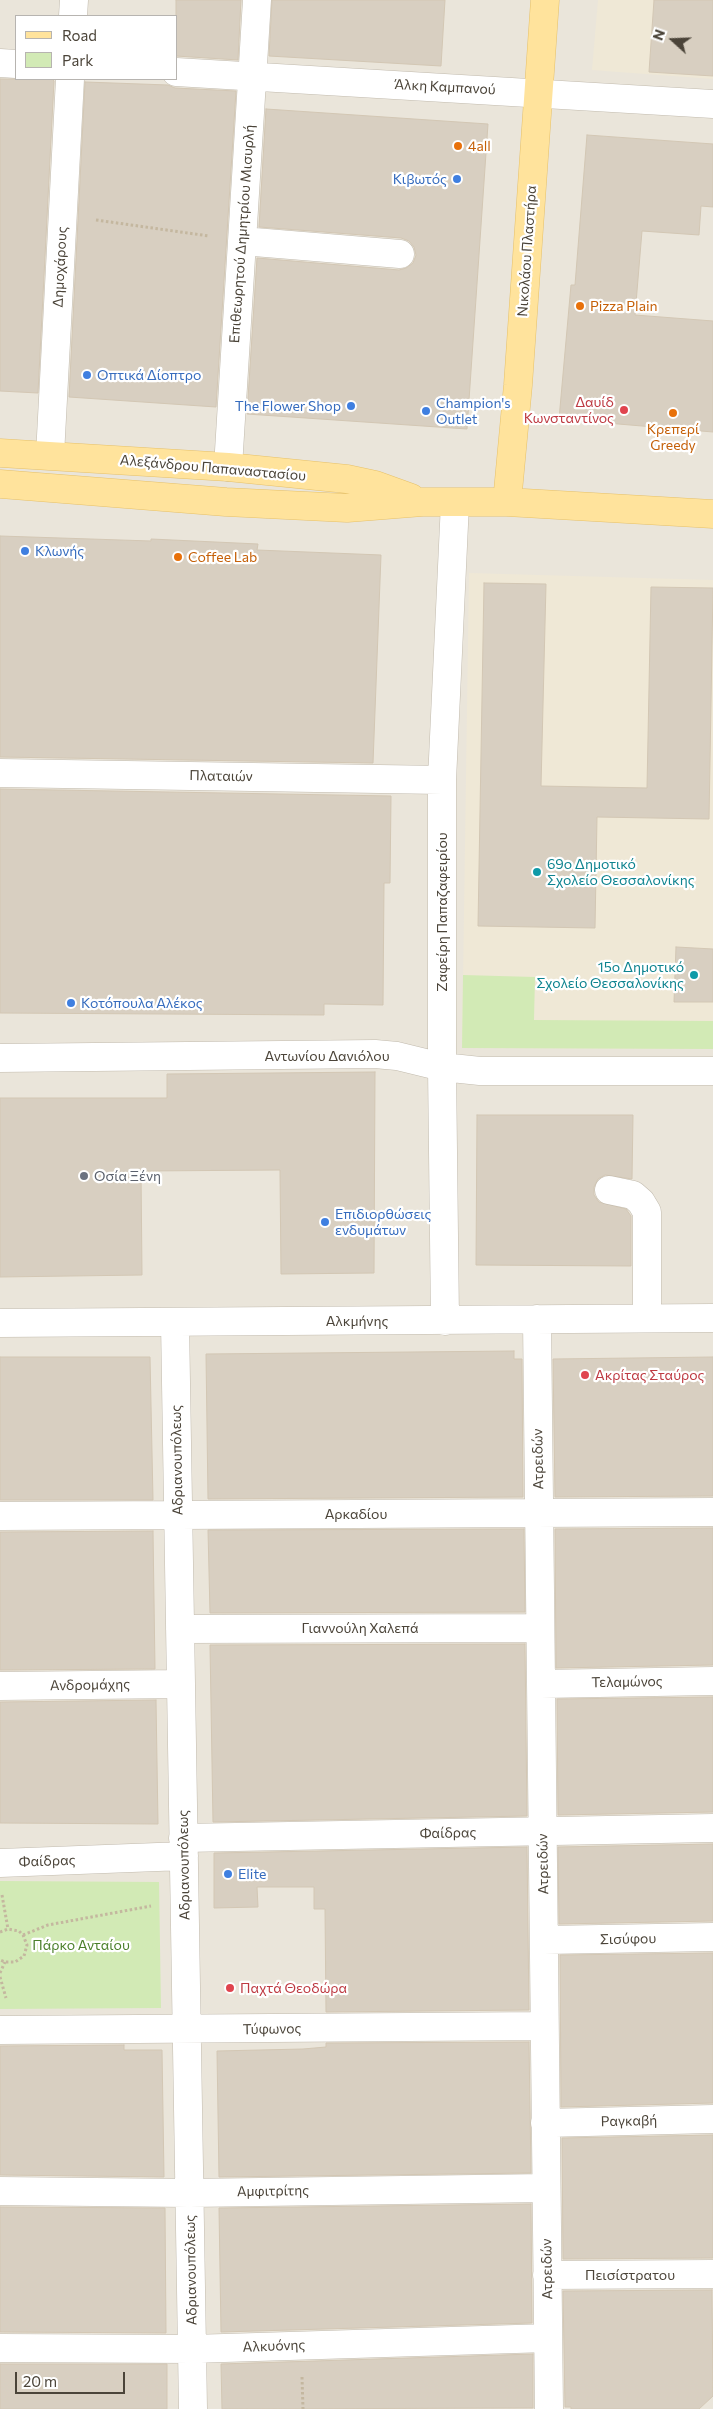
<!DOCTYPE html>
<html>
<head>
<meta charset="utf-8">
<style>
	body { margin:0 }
	#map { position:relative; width:713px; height:2409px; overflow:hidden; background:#f6f3ec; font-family:Commissioner,sans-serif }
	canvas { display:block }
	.legend { position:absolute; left:15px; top:15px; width:162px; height:65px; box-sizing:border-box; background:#fff; border:1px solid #b7b4b0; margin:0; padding:6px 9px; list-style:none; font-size:15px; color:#4b4439 }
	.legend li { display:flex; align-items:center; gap:10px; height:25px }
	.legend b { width:25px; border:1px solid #b7b4b0 }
	.north { position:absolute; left:648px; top:15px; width:50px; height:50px; -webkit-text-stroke:4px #fff; paint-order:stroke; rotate:290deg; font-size:14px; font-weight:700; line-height:20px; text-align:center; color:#4b4439 }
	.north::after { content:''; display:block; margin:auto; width:18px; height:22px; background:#4b4439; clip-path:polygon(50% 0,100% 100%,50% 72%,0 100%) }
	.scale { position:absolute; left:15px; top:2372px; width:110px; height:22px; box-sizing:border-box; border:2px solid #4b4439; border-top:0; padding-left:6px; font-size:15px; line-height:18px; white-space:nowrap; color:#4b4439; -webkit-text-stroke:4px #fff; paint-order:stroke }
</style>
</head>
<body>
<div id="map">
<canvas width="713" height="2409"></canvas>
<ul class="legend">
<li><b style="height:6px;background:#ffe39c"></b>Road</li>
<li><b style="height:14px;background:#d2eab5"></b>Park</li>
</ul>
<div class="north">N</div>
<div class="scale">20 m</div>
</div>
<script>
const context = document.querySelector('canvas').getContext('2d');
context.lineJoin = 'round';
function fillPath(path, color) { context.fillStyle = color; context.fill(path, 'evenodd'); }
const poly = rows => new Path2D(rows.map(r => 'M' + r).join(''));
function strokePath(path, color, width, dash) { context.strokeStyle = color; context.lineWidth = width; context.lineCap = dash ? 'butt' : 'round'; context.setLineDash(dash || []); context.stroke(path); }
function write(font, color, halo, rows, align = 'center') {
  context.font = font + ' Commissioner,sans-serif'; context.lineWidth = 4.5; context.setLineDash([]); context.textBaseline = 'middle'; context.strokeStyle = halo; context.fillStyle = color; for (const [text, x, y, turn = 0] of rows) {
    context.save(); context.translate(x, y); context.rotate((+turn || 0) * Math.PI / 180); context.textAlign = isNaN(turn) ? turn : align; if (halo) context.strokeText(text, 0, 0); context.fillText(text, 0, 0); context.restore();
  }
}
fillPath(poly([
	[0,0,713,0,713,2409,0,2409],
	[16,16,176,16,176,79,16,79]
]), '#eae5da');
fillPath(poly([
	[598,0,713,0,713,79,592,70],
	[469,573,713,580,713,1049,462,1048]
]), '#efe8d6');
fillPath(poly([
	[463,975,535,977,534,1020,713,1021,713,1049,462,1048],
	[0,1881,159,1882,161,2008,0,2009]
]), '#d2eab5');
const building = poly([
	[176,0,241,0,238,60,176,56,176,0],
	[272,0,445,0,441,66,269,56,272,0],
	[654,0,713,0,713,76,649,72,654,0],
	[0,79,52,79,54,81,38,393,0,391,0,79],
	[85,82,168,85,175,88,236,91,216,407,69,397,85,82],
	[266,109,488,124,467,429,247,414,257,258,399,270,406,268,413,263,416,255,414,247,409,241,401,238,259,227,266,109],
	[587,135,713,144,713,207,701,206,699,235,642,231,635,315,713,321,713,432,559,419,571,285,575,285,587,135],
	[0,536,151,541,151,539,258,544,257,550,381,555,373,763,0,757,0,536],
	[484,583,546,584,541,786,647,788,651,587,713,588,709,819,597,817,595,928,478,926,484,583],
	[0,789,391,796,390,883,384,883,383,1005,324,1004,324,1015,0,1013,0,789],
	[676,947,713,949,713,1002,674,1002,676,947],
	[375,1072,374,1273,281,1274,280,1170,141,1171,142,1275,0,1277,0,1098,167,1098,167,1074,375,1072],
	[477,1115,633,1115,632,1179,605,1175,598,1179,594,1187,594,1195,599,1202,626,1209,631,1216,631,1266,476,1265,477,1115],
	[514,1351,514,1359,522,1359,523,1497,208,1499,206,1354,514,1351],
	[0,1357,150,1357,153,1500,0,1500,0,1357],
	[713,1357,713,1496,555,1497,553,1359,713,1357],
	[713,1528,713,1665,556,1668,555,1529,713,1528],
	[524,1529,525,1612,210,1613,208,1530,524,1529],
	[153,1531,155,1669,0,1670,0,1532,153,1531],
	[525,1644,527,1816,213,1822,210,1645,525,1644],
	[713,1697,713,1812,558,1815,557,1699,713,1697],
	[156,1700,158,1824,0,1823,0,1702,156,1700],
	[713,1844,713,1921,559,1924,558,1847,713,1844],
	[527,1847,529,2010,326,2012,325,1909,314,1909,314,1887,257,1887,258,1907,214,1908,214,1853,527,1847],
	[713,1953,713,2103,561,2107,560,1955,713,1953],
	[529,2042,531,2173,219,2177,217,2051,303,2049,326,2047,326,2043,529,2042],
	[124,2045,124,2050,162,2050,164,2177,0,2175,0,2046,124,2045],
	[713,2135,713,2258,563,2259,562,2138,713,2135],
	[531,2204,532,2323,221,2332,219,2208,531,2204],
	[0,2207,165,2208,166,2333,0,2332,0,2207],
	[712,2290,713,2396,699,2409,571,2409,571,2407,565,2407,563,2291,712,2290],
	[533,2354,533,2408,222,2409,221,2364,533,2354],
	[0,2364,167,2364,167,2409,0,2409,0,2364]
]);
fillPath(building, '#d8cfc1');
strokePath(building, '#d3c7b4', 1);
const minor = poly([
	[73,16,74,0],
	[0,63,16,64],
	[176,72,713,104],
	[242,241,400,254],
	[50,455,70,79],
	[228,467,257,0],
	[0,773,442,780],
	[0,1058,375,1054,397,1056,442,1067,480,1071,713,1071],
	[609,1190,633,1195,641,1202,647,1212,647,1318],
	[537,1319,549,2409],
	[445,1321,442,1067,442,780,455,503],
	[175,1322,193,2409],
	[0,1323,713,1318],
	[0,1516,713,1512],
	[180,1629,540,1628],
	[541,1684,713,1681],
	[0,1686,181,1684],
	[183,1838,713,1828],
	[0,1863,184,1856],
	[544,1940,713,1937],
	[0,2030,544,2026],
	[545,2123,713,2119],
	[0,2191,189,2193,546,2188],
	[547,2275,713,2274],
	[0,2348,192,2349,548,2338]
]);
const major = poly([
	[0,453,228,467,347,479,375,485,411,498],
	[0,484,226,502,347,508,422,502,507,502,713,514],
	[507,502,518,385,545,0]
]);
strokePath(minor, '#c2bbae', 29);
strokePath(major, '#e6c16a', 29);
strokePath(poly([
	[96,220,209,236],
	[2,1895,8,1929],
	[0,1932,8,1929,19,1931,23,1935,27,1945,24,1956,15,1962,5,1962,0,1960],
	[23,1935,48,1925,151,1906],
	[0,1973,5,1962],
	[0,1977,6,1998],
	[302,2377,303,2409]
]), '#c4b79f', 3, [2.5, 2.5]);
strokePath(minor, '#fff', 28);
strokePath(major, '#ffe39c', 28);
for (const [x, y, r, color] of [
	[458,146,5,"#e8710a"],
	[457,179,5,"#3f7fe0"],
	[580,306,5,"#e8710a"],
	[87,375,5,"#3f7fe0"],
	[351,406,5,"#3f7fe0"],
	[624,410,5,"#e0444e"],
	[426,411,5,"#3f7fe0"],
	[673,413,5,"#e8710a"],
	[25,551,5,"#3f7fe0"],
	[178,557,5,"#e8710a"],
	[537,872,5,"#0f9aa8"],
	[694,975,5,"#0f9aa8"],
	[71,1003,5,"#3f7fe0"],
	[84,1176,5,"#6b7280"],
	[325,1222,5,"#3f7fe0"],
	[585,1375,5,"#e0444e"],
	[228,1874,5,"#3f7fe0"],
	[230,1988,5,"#e0444e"]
]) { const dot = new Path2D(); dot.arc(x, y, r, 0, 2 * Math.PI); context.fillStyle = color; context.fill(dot); strokePath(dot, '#fff', 2); }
write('14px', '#4b4439', '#fff', [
	["Άλκη Καμπανού",445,87,3],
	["Επιθεωρητού Δημητρίου Μισυρλή",242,234,-86],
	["Νικολάου Πλαστήρα",527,251,-86],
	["Δημοχάρους",60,267,-87],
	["Αλεξάνδρου Παπαναστασίου",213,468,5],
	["Πλαταιών",221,776,1],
	["Ζαφείρη Παπαζαφειρίου",442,912,-90],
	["Αντωνίου Δανιόλου",327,1056],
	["Αλκμήνης",357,1321],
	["Ατρειδών",538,1459,-91],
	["Αδριανουπόλεως",177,1460,-91],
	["Αρκαδίου",356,1514],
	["Γιαννούλη Χαλεπά",360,1628],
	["Τελαμώνος",627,1682,-1],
	["Ανδρομάχης",90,1685,-1],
	["Φαίδρας",448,1833,-1],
	["Φαίδρας",47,1861,-2],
	["Ατρειδών",543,1864,-91],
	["Αδριανουπόλεως",184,1865,-91],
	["Σισύφου",628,1939,-1],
	["Τύφωνος",272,2029,-1],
	["Ραγκαβή",629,2121,-1],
	["Αμφιτρίτης",273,2191,-1],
	["Ατρειδών",547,2269,-91],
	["Αδριανουπόλεως",191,2270,-91],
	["Πεισίστρατου",630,2275],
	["Αλκυόνης",274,2346,-2]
]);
write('14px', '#c56008', '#fff', [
	["4all",468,146],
	["Pizza Plain",590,306],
	["Κρεπερί",673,429,"center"],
	["Greedy",673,445,"center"],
	["Coffee Lab",188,557]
], 'left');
write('14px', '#366cbe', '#fff', [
	["Κιβωτός",447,179,"right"],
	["Οπτικά Δίοπτρο",97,375],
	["Champion's",436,403],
	["Outlet",436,419],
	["The Flower Shop",341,406,"right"],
	["Κλωνής",35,551],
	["Κοτόπουλα Αλέκος",81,1003],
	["Επιδιορθώσεις",335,1214],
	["ενδυμάτων",335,1230],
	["Elite",238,1874]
], 'left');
write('14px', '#be3a42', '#fff', [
	["Δαυίδ",614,402,"right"],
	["Κωνσταντίνος",614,418,"right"],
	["Ακρίτας Σταύρος",595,1375],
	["Παχτά Θεοδώρα",240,1988]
], 'left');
write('14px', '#0d838f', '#fff', [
	["69ο Δημοτικό",547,864],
	["Σχολείο Θεσσαλονίκης",547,880],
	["15ο Δημοτικό",684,967,"right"],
	["Σχολείο Θεσσαλονίκης",684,983,"right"]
], 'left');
write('14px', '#5b616d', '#fff', [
	["Οσία Ξένη",94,1176]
], 'left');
write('14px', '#4a7f2a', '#fff', [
	["Πάρκο Ανταίου",81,1945]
]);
</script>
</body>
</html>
